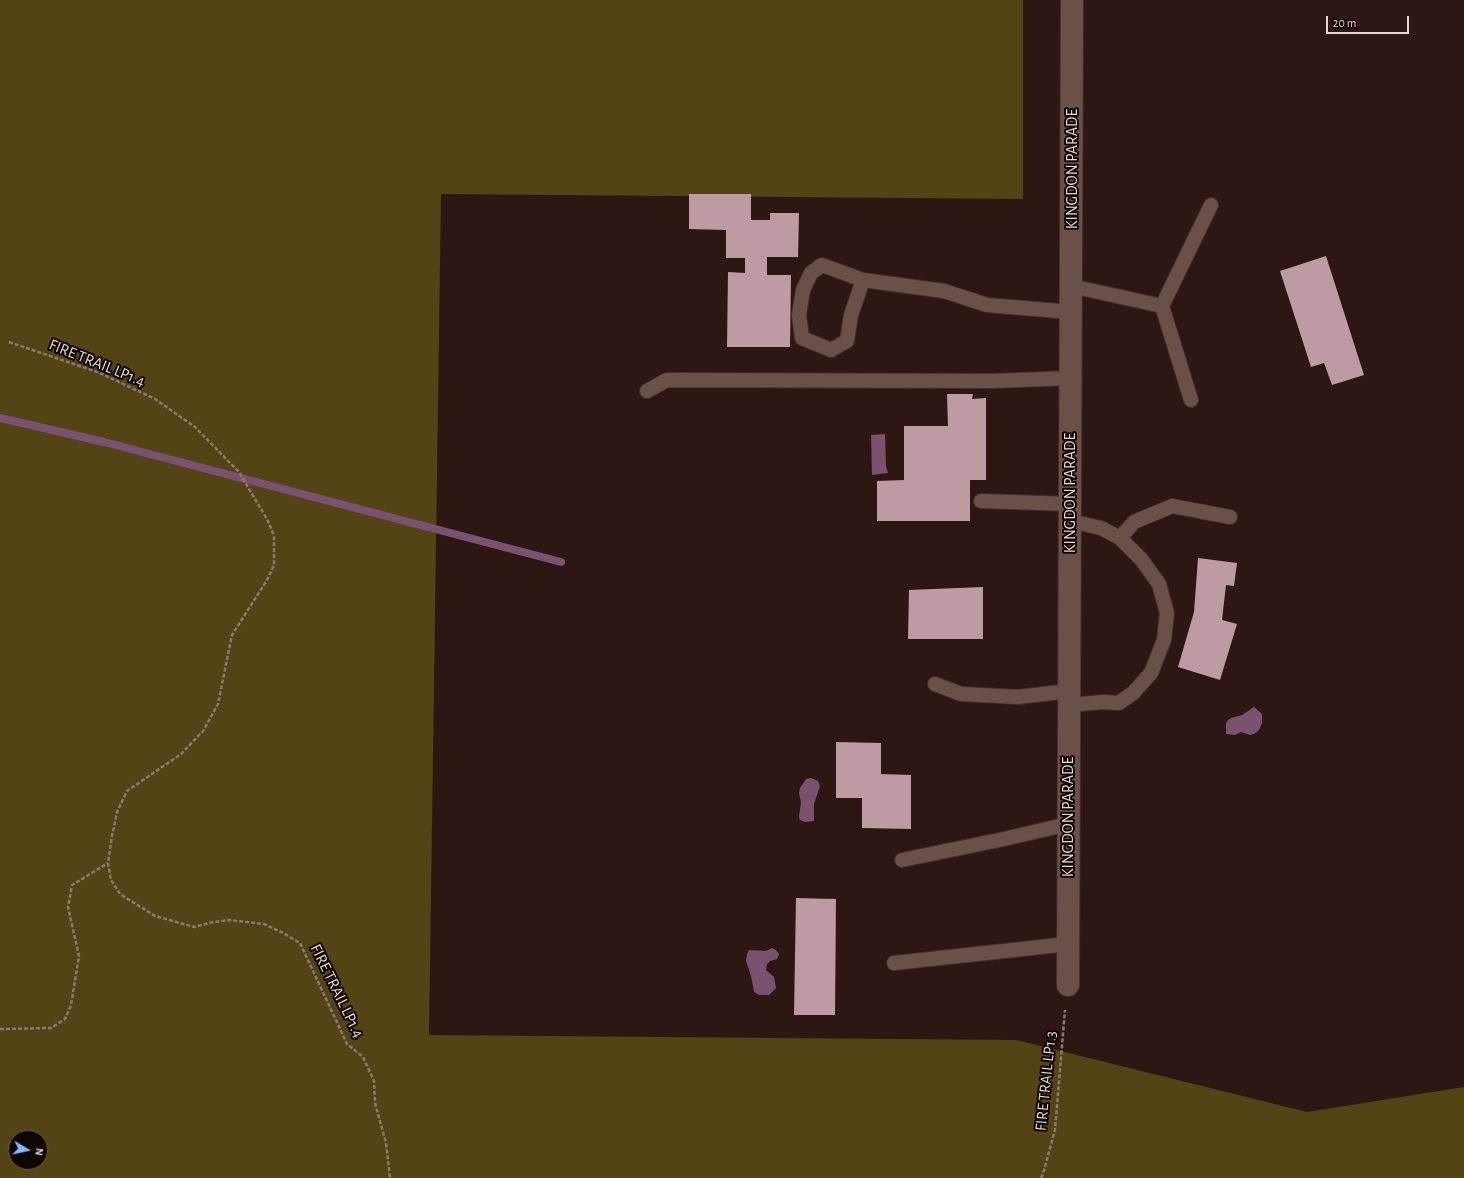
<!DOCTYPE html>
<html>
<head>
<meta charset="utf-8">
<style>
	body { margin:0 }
	#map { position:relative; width:1464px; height:1178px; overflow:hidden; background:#2e1712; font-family:"Alegreya Sans",sans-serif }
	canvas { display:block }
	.north { position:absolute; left:8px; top:1130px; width:40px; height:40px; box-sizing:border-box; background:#0f0604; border:1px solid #655956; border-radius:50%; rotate:99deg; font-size:11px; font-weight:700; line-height:16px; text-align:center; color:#e6d5d1 }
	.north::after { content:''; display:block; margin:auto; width:14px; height:18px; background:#82bcfa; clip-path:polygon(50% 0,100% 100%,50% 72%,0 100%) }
	.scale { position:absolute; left:1326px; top:16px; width:83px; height:18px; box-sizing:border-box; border:2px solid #e6d5d1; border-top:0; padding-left:5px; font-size:12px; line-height:14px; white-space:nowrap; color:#e6d5d1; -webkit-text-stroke:3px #0f0604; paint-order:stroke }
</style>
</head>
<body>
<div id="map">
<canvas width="1464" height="1178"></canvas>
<div class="north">N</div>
<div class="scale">20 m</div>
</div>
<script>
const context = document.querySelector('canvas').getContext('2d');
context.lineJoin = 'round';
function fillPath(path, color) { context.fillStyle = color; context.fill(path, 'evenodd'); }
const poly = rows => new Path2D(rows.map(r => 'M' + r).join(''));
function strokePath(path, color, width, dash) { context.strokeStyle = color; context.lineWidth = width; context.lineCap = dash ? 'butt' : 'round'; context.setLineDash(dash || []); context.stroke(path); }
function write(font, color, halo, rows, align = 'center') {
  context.font = font + ' "Alegreya Sans",sans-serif'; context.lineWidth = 4; context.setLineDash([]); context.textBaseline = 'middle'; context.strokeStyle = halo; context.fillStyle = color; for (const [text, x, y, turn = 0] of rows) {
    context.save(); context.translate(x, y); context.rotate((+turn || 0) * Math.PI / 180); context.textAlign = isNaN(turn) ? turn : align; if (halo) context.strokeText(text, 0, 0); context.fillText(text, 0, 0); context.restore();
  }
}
fillPath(poly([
	[0,0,1023,0,1023,199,441,194,429,1035,1016,1040,1307,1112,1464,1087,1464,1178,0,1178],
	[16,1138,40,1138,40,1162,16,1162]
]), '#544314');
fillPath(poly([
	[885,434,886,466,888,473,872,475,871,435],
	[1254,707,1262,714,1262,723,1259,730,1254,734,1250,735,1241,732,1235,735,1226,734,1226,724,1227,721,1231,718,1242,715],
	[811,778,818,781,820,786,814,804,814,821,805,822,800,820,799,817,801,802,799,793,800,788,806,779],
	[772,948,776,950,779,954,777,959,770,961,767,964,766,970,774,977,776,988,769,995,759,995,754,992,751,976,746,961,747,954,749,950,766,951]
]), '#7a5270');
strokePath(poly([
	[0,418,104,442,561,562]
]), '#7a5270', 8);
fillPath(poly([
	[689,194,751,194,751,220,770,220,770,213,799,213,798,257,767,257,767,275,791,275,790,347,727,347,728,272,745,273,745,258,726,258,726,230,689,229],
	[1326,256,1364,375,1332,385,1324,363,1311,367,1280,271],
	[947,394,973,394,972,399,986,398,986,480,970,480,970,521,877,521,877,481,904,480,904,426,948,426],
	[1198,558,1237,563,1234,586,1226,585,1222,620,1237,624,1220,680,1178,667,1194,612],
	[983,587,983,639,908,639,909,590],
	[836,742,881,743,881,774,911,775,911,829,862,828,862,798,836,798],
	[796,898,836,899,835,1015,794,1015]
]), '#bc9ca2');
const service = poly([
	[863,280,851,315,847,341,831,350,802,338,799,315,803,290,811,273,822,265,863,280,944,291,987,305,1071,312],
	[1071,286,1162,306,1191,400],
	[1162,306,1211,205],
	[647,391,667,380,992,381,1071,378],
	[981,501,1070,504],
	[1120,538,1134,522,1172,506,1230,517],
	[935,684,961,694,1018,697,1069,691],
	[1069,705,1103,702,1119,703,1133,693,1151,673,1164,640,1167,613,1159,584,1141,559,1120,538,1101,528,1070,521],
	[902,860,1004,839,1068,824],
	[894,963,1068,944]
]);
const minor = poly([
	[1068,985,1072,0]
]);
strokePath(service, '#43312f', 16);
strokePath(minor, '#43312f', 24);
strokePath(poly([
	[9,342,100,373,155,399,195,427,239,472,268,521,274,536,274,565,267,580,232,635,218,704,203,731,181,754,127,791,117,812,112,836,108,863,111,880,120,894,155,916,194,927,213,922,229,920,264,924,283,933,300,943,347,1044,363,1057,374,1081,375,1103,386,1143,390,1178],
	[0,1029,51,1028,65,1019,71,1005,79,956,68,907,72,885,108,863],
	[1041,1178,1043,1174,1055,1130,1065,1010]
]), '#8c7974', 2.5, [4, 2]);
strokePath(service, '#6b4f49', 14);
strokePath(minor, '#6b4f49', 22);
write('16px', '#e6d5d1', '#0f0604', [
	["KINGDON PARADE",1072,169,-90],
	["FIRE TRAIL LP1.4",97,363,22],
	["KINGDON PARADE",1070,493,-90],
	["KINGDON PARADE",1068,817,-90],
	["FIRE TRAIL LP1.4",337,991,64],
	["FIRE TRAIL LP1.3",1046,1081,-84]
]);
</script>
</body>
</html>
